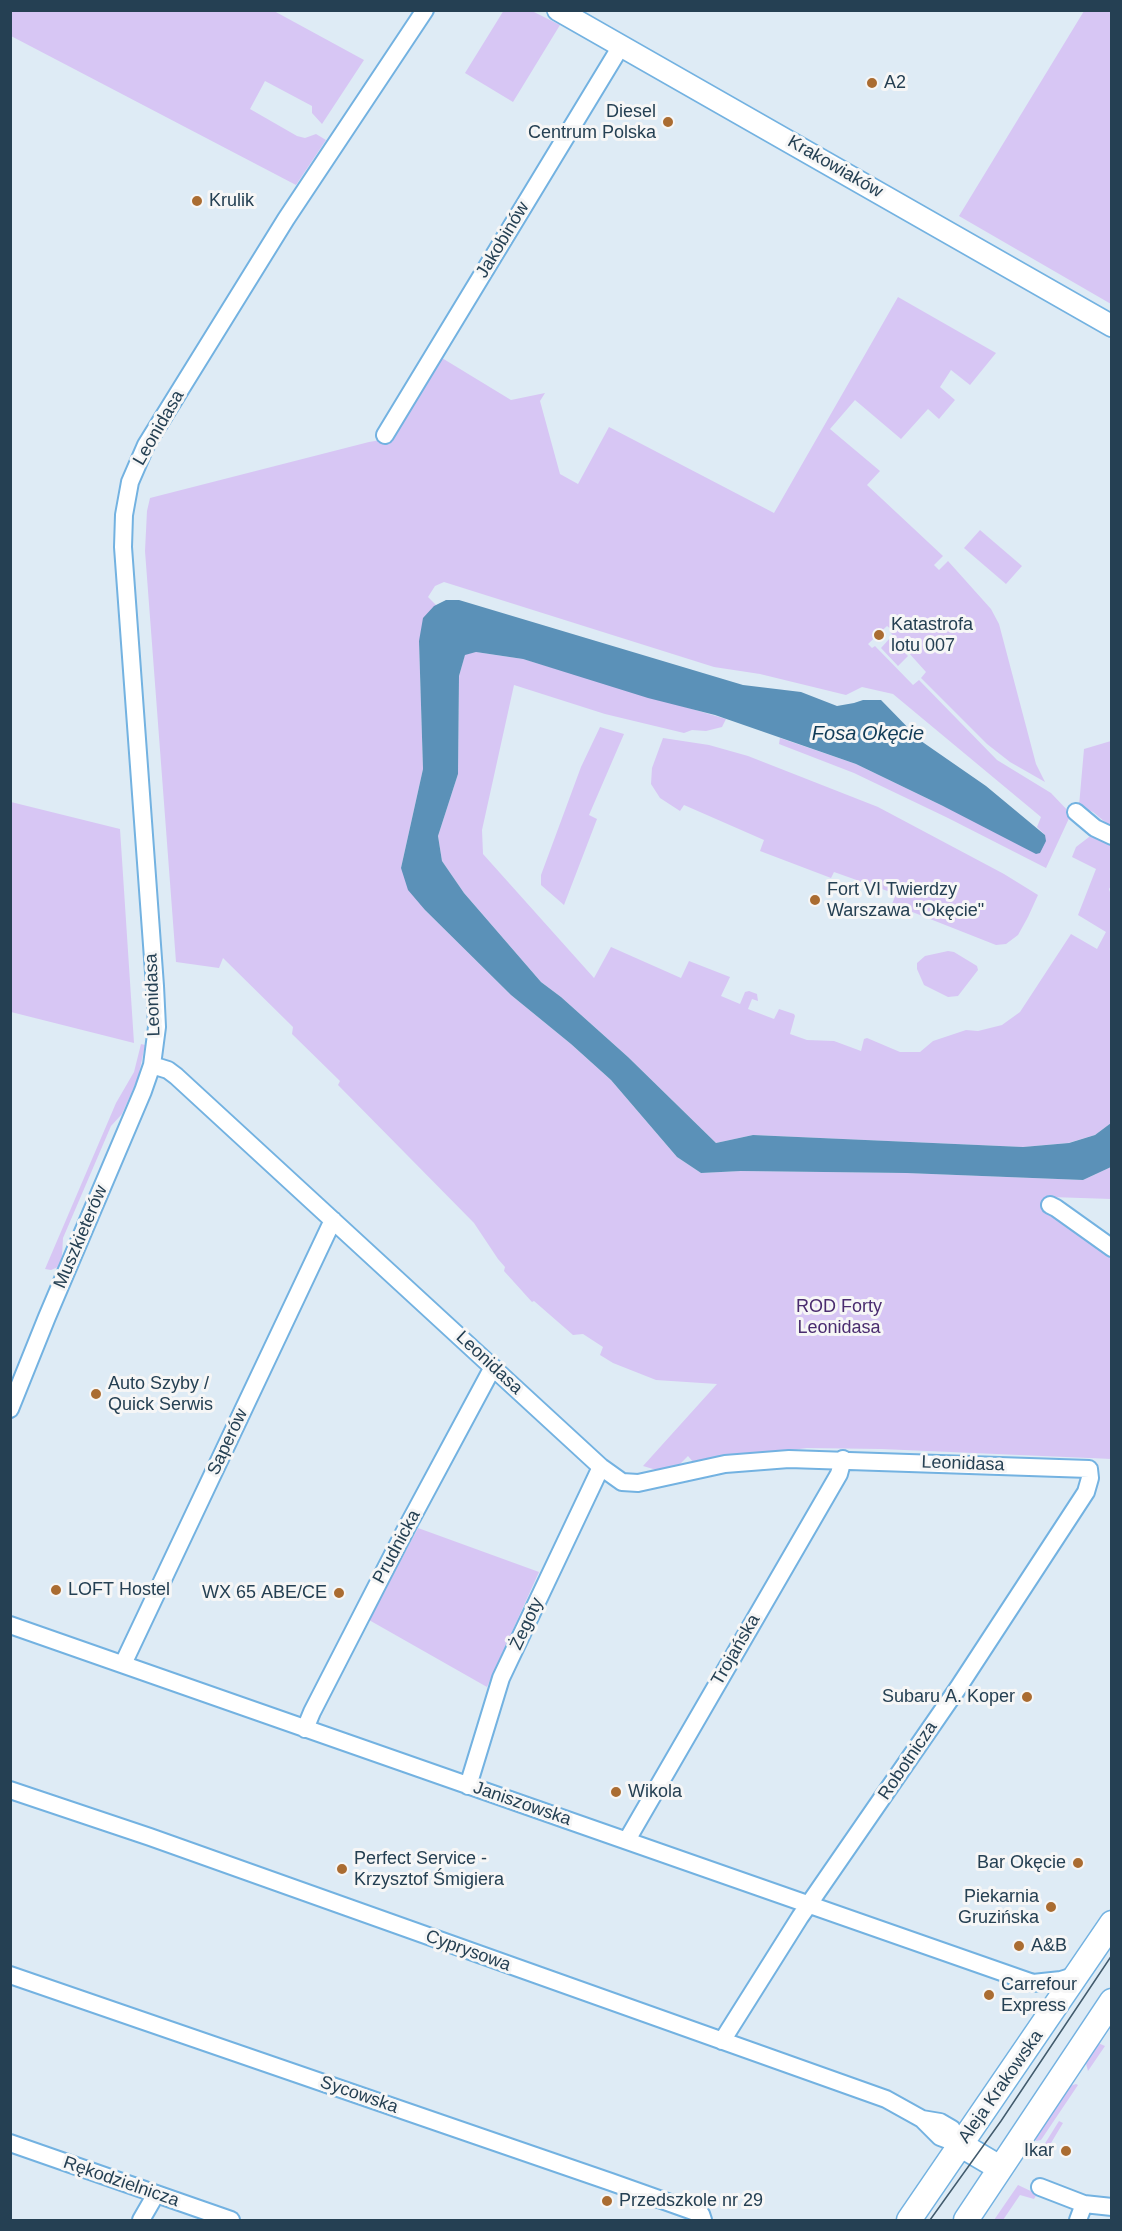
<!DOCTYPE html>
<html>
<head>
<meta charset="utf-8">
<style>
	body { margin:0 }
	#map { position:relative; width:1122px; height:2231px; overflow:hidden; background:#deebf5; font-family:Arial,sans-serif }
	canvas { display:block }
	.frame { position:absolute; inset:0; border:12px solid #254053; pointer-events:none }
</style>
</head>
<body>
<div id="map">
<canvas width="1122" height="2231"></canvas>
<div class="frame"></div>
</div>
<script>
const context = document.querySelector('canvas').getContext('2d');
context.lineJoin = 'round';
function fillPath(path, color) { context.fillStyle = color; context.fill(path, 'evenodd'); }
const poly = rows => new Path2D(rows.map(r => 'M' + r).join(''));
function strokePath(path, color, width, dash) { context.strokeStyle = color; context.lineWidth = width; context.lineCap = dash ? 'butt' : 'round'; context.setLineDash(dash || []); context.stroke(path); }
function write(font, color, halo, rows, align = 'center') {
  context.font = font + ' Arial,sans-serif'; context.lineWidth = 6; context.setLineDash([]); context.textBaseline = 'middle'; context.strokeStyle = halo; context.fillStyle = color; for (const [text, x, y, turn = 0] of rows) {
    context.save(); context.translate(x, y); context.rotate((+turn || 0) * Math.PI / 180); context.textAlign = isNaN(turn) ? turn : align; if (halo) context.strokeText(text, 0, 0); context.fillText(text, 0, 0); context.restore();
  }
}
fillPath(poly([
	[504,10,532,11,560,25,513,102,465,73],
	[10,11,274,11,364,60,322,124,312,113,312,106,265,81,250,109,297,136,305,138,316,134,326,140,296,185,11,36],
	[1084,11,1111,11,1111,304,959,216],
	[898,297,996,353,970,385,951,370,940,387,955,400,939,419,928,409,901,439,855,400,830,429,880,471,867,485,943,556,934,565,939,570,948,561,991,609,999,624,1036,764,1045,782,1010,762,987,744,921,678,926,672,890,632,892,630,887,626,868,644,872,648,875,646,913,685,919,680,997,760,1051,793,1071,814,1046,868,948,818,854,773,779,744,780,738,856,764,943,806,1045,835,1037,827,1041,817,893,694,862,687,846,695,760,674,714,667,444,582,435,586,428,597,436,605,419,641,423,769,401,868,425,910,511,995,571,1044,611,1080,677,1157,701,1173,741,1171,906,1173,1083,1180,1111,1167,1111,1199,1051,1197,1049,1212,1111,1259,1112,1459,881,1449,807,1448,694,1463,688,1456,679,1465,660,1471,643,1466,717,1384,656,1380,613,1363,600,1355,603,1347,583,1334,573,1335,534,1301,532,1302,504,1271,505,1267,498,1259,474,1223,338,1085,340,1081,292,1034,293,1027,223,958,219,968,176,962,145,551,147,511,150,498,369,442,393,438,442,358,511,400,545,393,540,401,560,474,578,484,609,427,774,513],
	[980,530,1022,566,1006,584,964,548],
	[890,638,908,656,898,666,881,648],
	[476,652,523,659,726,719,722,727,706,731,692,730,684,733,605,714,514,685,482,830,483,854,594,978,611,947,681,978,689,961,730,977,721,996,740,1004,745,992,749,991,757,994,758,1001,752,999,748,1009,774,1019,779,1009,794,1014,795,1016,790,1034,807,1040,834,1041,861,1051,864,1039,867,1038,900,1052,920,1052,933,1041,966,1030,978,1031,1002,1025,1020,1012,1071,934,1097,949,1106,932,1078,915,1096,869,1072,857,1076,847,1089,837,1096,836,1112,841,1111,886,1109,889,1112,898,1111,1123,1095,1135,1068,1143,1023,1147,753,1135,716,1143,628,1057,561,997,541,982,464,893,442,861,438,836,458,774,459,676,465,654],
	[600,727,624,734,589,815,597,819,564,905,541,885,541,875,581,767],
	[663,738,709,745,748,756,878,807,1004,874,1038,895,1028,917,1018,935,1006,944,996,945,892,904,896,894,834,872,831,878,760,851,764,840,684,805,680,811,660,798,651,784,652,768],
	[1111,741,1111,827,1093,812,1079,806,1084,749],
	[11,802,120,829,134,1043,11,1012],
	[948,951,954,952,977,966,978,970,958,996,948,997,924,985,917,969,917,963,925,956],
	[141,1044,145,1045,138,1078,122,1114,111,1126,63,1238,62,1256,58,1267,51,1270,45,1269,116,1103,134,1072],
	[418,1528,539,1572,487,1687,369,1620],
	[1098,2043,1105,2046,1088,2071,1085,2060],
	[1076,2084,1078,2085,1041,2140,1036,2141,1035,2137,1070,2086],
	[1059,2121,1063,2123,1048,2148,1044,2145],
	[1018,2185,1037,2194,1034,2199,1020,2195,1003,2220,994,2220]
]), '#d7c6f4');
fillPath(poly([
	[446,600,459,600,743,685,801,692,837,706,854,703,863,700,881,700,921,741,986,786,1045,835,1046,841,1040,853,1036,854,943,806,856,764,715,715,648,698,523,659,476,652,465,655,459,676,458,774,438,836,442,861,464,893,541,982,561,997,628,1057,716,1143,753,1135,1023,1147,1069,1143,1095,1135,1111,1123,1111,1167,1083,1180,906,1173,741,1171,701,1173,677,1157,611,1080,571,1044,511,995,425,910,408,890,401,868,423,769,419,641,423,618,434,606]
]), '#5b91b8');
const minor = poly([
	[385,435,621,46],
	[1076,812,1095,828,1112,836],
	[152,1065,168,1070,176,1076,601,1467,622,1482,638,1483,725,1464,789,1459,1089,1469,1090,1478,1086,1492,958,1688,800,1917,722,2041],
	[1050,1205,1056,1208,1112,1248],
	[10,1409,47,1317,143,1091,152,1065,157,1027,155,986,123,547,124,515,130,482,146,445,286,219,425,10],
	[10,1625,1033,1983,1061,1980,1077,1975],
	[123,1664,333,1220],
	[305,1729,312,1712,407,1527,493,1367],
	[468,1786,501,1678,601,1467],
	[10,1790,150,1837,886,2099,922,2119,940,2137,961,2145],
	[627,1840,839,1474,843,1459],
	[10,1975,611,2182,701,2214,703,2220],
	[922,2119,940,2122,952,2129,961,2145],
	[10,2143,231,2220],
	[1040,2187,1084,2204,1112,2207],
	[141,2220,156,2194],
	[1078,2220,1084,2204]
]);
const tertiary = poly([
	[558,10,1112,326]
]);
const secondary = poly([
	[961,2145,1000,2168],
	[909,2220,1112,1923],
	[966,2220,1112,2001]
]);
strokePath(minor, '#73b2e1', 20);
strokePath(tertiary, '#73b2e1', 24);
strokePath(secondary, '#73b2e1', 27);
strokePath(minor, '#fff', 16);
strokePath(tertiary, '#fff', 21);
strokePath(secondary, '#fff', 24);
strokePath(poly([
	[930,2220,1001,2121,1112,1955]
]), '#425b6d', 1.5);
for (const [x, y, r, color] of [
	[872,83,6,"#aa6c31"],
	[668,122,6,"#aa6c31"],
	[197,201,6,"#aa6c31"],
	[879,635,6,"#aa6c31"],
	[815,900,6,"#aa6c31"],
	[96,1394,6,"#aa6c31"],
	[56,1590,6,"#aa6c31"],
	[339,1593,6,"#aa6c31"],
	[1027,1697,6,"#aa6c31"],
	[616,1792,6,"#aa6c31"],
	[1078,1863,6,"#aa6c31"],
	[342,1869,6,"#aa6c31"],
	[1051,1907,6,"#aa6c31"],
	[1019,1946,6,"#aa6c31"],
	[989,1995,6,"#aa6c31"],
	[1066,2151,6,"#aa6c31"],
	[607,2201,6,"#aa6c31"]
]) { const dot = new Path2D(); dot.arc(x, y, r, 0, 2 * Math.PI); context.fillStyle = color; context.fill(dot); strokePath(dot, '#f6f6f6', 2); }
write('18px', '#254053', '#f6f6f6', [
	["A2",884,83],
	["Diesel",656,112,"right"],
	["Centrum Polska",656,133,"right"],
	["Krulik",209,201],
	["Katastrofa",891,625],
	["lotu 007",891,646],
	["Fort VI Twierdzy",827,890],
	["Warszawa \"Okęcie\"",827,911],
	["Auto Szyby /",108,1384],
	["Quick Serwis",108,1405],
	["LOFT Hostel",68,1590],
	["WX 65 ABE/CE",327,1593,"right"],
	["Subaru A. Koper",1015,1697,"right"],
	["Wikola",628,1792],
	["Perfect Service -",354,1859],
	["Krzysztof Śmigiera",354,1880],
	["Bar Okęcie",1066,1863,"right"],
	["Piekarnia",1039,1897,"right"],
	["Gruzińska",1039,1918,"right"],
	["A&B",1031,1946],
	["Carrefour",1001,1985],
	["Express",1001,2006],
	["Ikar",1054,2151,"right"],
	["Przedszkole nr 29",619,2201]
], 'left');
write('18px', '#254053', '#f6f6f6', [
	["Krakowiaków",835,167,30],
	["Jakobinów",503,240,-59],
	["Leonidasa",159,428,-60],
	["Leonidasa",153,995,-92],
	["Muszkieterów",81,1237,-67],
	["Leonidasa",489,1363,43],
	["Saperów",228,1442,-65],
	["Leonidasa",963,1464,2],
	["Prudnicka",397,1547,-62],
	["Żegoty",527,1624,-65],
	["Trojańska",736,1650,-60],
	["Robotnicza",908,1761,-56],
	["Janiszowska",522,1804,19],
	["Cyprysowa",468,1951,20],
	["Aleja Krakowska",1001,2087,-55],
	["Sycowska",359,2095,19],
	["Rękodzielnicza",121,2182,19]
]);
write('18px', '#4a2c6f', '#f6f6f6', [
	["ROD Forty",839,1307],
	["Leonidasa",839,1328]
]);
write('italic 20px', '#113c58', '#f6f6f6', [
	["Fosa Okęcie",868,734]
]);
</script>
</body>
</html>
